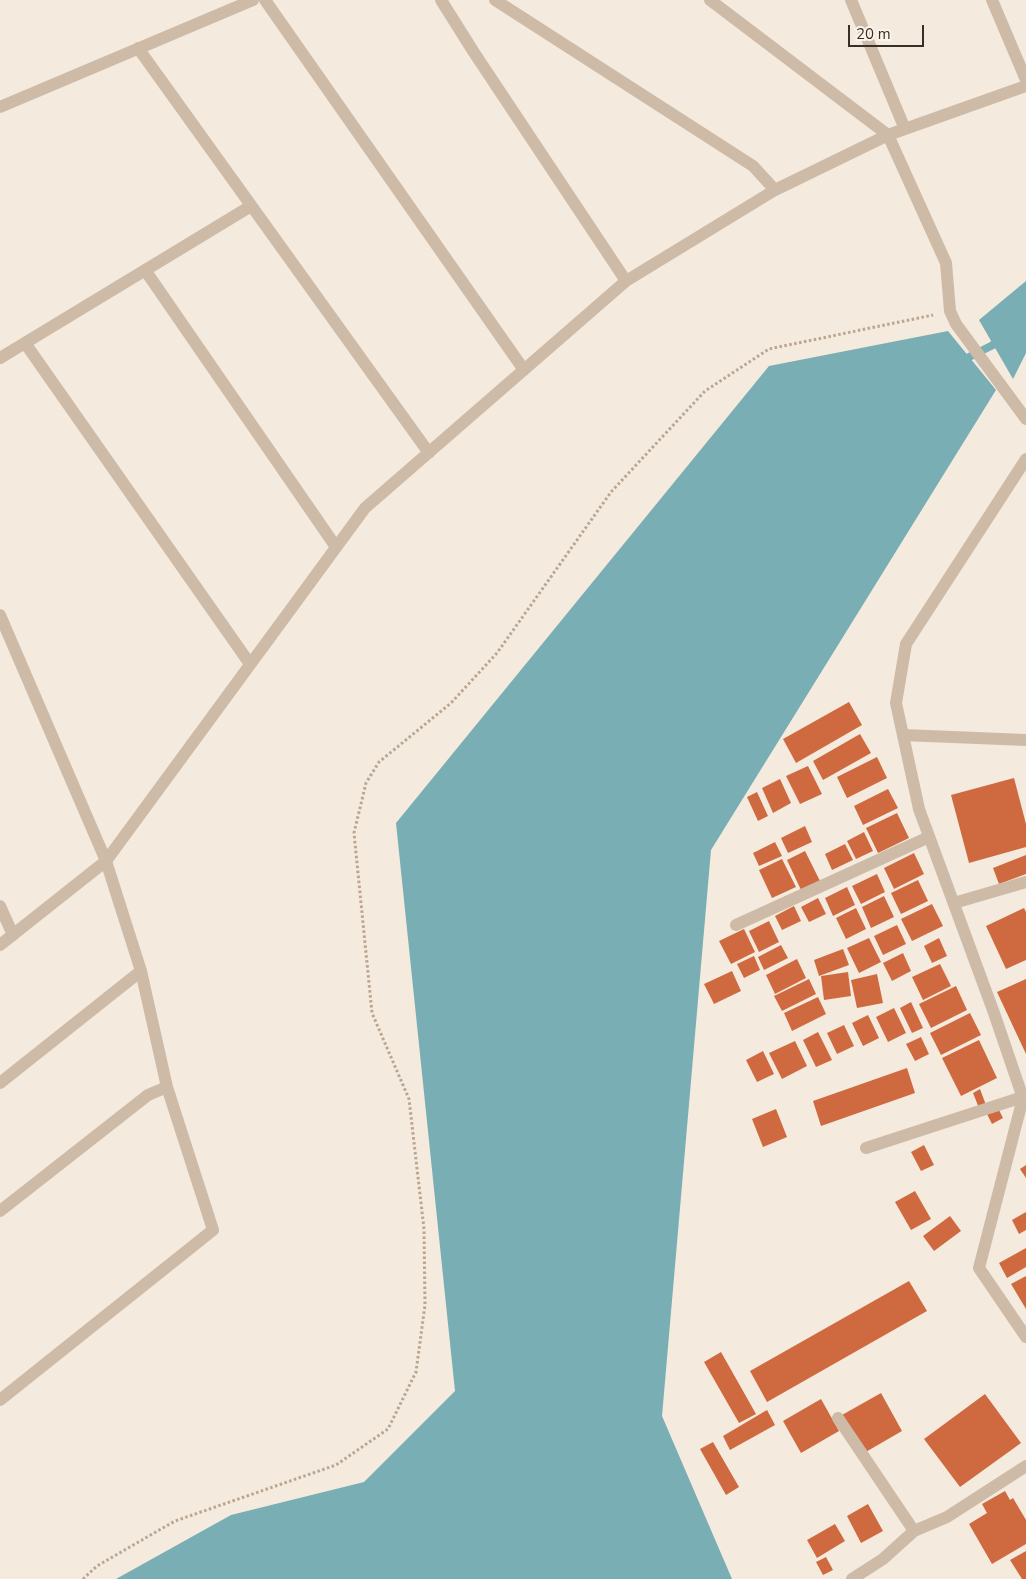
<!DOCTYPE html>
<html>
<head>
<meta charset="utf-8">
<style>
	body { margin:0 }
	#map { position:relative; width:1026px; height:1579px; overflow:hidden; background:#f4eadd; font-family:"Nunito Sans",sans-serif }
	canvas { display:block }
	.scale { position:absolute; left:848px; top:25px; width:76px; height:22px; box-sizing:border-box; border:2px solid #3a2f28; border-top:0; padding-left:6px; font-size:15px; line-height:18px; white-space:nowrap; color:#3a2f28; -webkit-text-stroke:4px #fbf4ea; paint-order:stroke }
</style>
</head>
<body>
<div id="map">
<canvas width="1026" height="1579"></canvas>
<div class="scale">20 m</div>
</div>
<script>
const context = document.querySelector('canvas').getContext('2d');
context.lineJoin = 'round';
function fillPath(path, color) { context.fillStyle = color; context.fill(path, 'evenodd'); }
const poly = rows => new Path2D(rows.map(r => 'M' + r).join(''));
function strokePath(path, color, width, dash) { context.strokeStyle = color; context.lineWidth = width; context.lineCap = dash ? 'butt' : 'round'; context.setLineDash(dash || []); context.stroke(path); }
fillPath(poly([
	[1026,281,1026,353,1013,379,979,320],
	[948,331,996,390,711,850,662,1416,732,1579,116,1579,231,1515,364,1482,455,1391,396,823,769,366]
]), '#79aeb4');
strokePath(poly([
	[961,361,993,345,1000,337]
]), '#79aeb4', 8);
fillPath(poly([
	[849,702,862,725,796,763,783,739],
	[860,734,871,753,823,780,813,761],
	[877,757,887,778,847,798,837,777],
	[808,766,822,794,800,804,786,776],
	[1014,778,1026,824,1026,847,969,863,951,795],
	[780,779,791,803,773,813,762,788],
	[888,789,898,808,863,825,854,806],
	[757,792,768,816,758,821,747,797],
	[897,813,909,838,878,853,866,828],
	[805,826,812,842,788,853,781,838],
	[864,832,873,851,856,859,847,841],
	[775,842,782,856,759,866,753,853],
	[845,844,853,860,832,870,825,854],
	[805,851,820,881,801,890,787,860],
	[914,853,924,874,894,889,884,868],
	[1026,855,1026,874,999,884,993,868],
	[782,859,796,887,772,898,759,870],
	[877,874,885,892,861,904,852,886],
	[918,880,928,901,901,914,891,893],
	[847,887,855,905,833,916,825,898],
	[884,896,894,917,871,928,862,907],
	[818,898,826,914,809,922,801,907],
	[932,904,943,926,912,941,901,919],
	[794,906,801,921,782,930,775,916],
	[856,908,866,929,846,939,836,918],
	[1024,908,1026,912,1026,960,1006,969,986,926],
	[769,921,779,942,759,952,749,931],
	[897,925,906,944,883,955,874,936],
	[744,929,755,952,731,964,719,941],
	[869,938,881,962,859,973,847,948],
	[939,938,947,956,932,963,924,946],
	[781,945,788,958,764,970,758,957],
	[843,949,849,965,819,976,814,960],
	[903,953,911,971,892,981,883,963],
	[754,956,760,970,744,978,737,964],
	[797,959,806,978,775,994,766,975],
	[940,964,951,986,923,1000,912,977],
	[732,971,741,991,714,1004,704,984],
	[848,972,851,996,824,1000,821,976],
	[877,974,883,1003,857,1008,851,980],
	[809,979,816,994,782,1011,774,996],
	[1026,979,1026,1054,997,992],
	[956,986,967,1010,931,1028,919,1004],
	[818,997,826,1014,792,1031,784,1013],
	[911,1002,923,1028,912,1033,900,1008],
	[894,1008,906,1033,888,1042,876,1017],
	[970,1013,981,1035,941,1055,930,1033],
	[868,1015,879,1038,863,1046,852,1023],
	[844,1025,854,1046,837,1054,827,1033],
	[818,1032,832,1060,816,1067,803,1040],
	[921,1037,929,1054,915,1061,906,1044],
	[979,1040,997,1078,961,1096,942,1058],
	[795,1041,807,1066,782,1079,769,1053],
	[763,1051,774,1074,757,1082,746,1060],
	[907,1068,915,1093,821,1126,813,1101],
	[980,1089,986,1105,979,1108,973,1093],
	[998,1108,1003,1118,992,1124,987,1114],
	[776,1109,787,1137,763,1147,752,1119],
	[924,1145,934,1165,921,1171,911,1152],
	[1026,1165,1026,1178,1020,1169],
	[915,1191,931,1219,911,1230,895,1202],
	[1026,1212,1026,1230,1019,1234,1012,1220],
	[950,1216,961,1231,934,1251,923,1236],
	[1026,1248,1026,1267,1007,1278,999,1263],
	[1026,1276,1026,1309,1011,1284],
	[909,1281,927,1311,767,1402,750,1371],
	[721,1352,756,1414,739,1423,704,1362],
	[881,1393,902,1431,864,1453,842,1415],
	[985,1394,1021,1443,960,1487,924,1439],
	[821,1399,839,1431,801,1453,783,1421],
	[767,1410,775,1425,730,1450,723,1436],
	[713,1442,739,1487,726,1495,700,1449],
	[1005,1491,1010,1500,1013,1498,1026,1520,1026,1544,992,1564,969,1524,987,1513,982,1504],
	[868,1504,883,1531,861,1543,847,1516],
	[835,1524,845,1541,817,1558,807,1540],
	[1026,1551,1026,1579,1022,1579,1010,1560],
	[826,1557,833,1570,823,1575,816,1562]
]), '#cf6a40');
strokePath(poly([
	[83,1579,97,1566,175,1521,336,1465,388,1429,416,1372,425,1305,424,1229,409,1099,372,1013,354,833,366,783,379,762,451,703,497,653,611,492,705,391,769,349,933,315]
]), '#baa591', 3, [2.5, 2.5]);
strokePath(poly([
	[265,0,524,370],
	[441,0,473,51,626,281],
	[495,0,753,166,775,190],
	[710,0,888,135,946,263,950,311,956,324,1026,419],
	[851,0,905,129],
	[992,0,1026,80],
	[138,48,429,453],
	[0,107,253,0],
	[145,270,336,547],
	[25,343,250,664],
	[0,358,251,206],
	[0,615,106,861,141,971,167,1087,213,1230,0,1400],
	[903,735,1026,740],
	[954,903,1026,882],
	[0,906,13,935],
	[736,925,929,837],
	[0,945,106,861,365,508,626,281,775,190,888,135,1026,86],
	[0,1083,141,971],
	[866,1148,1026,1096],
	[0,1211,148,1095,167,1087],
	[838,1418,914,1531],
	[852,1579,883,1559,914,1531,947,1517,1026,1466]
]), '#cebba7', 12);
strokePath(poly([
	[1026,459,906,644,896,703,919,809,994,1013,1023,1098,979,1268,1026,1337]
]), '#cebba7', 12);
</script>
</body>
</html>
